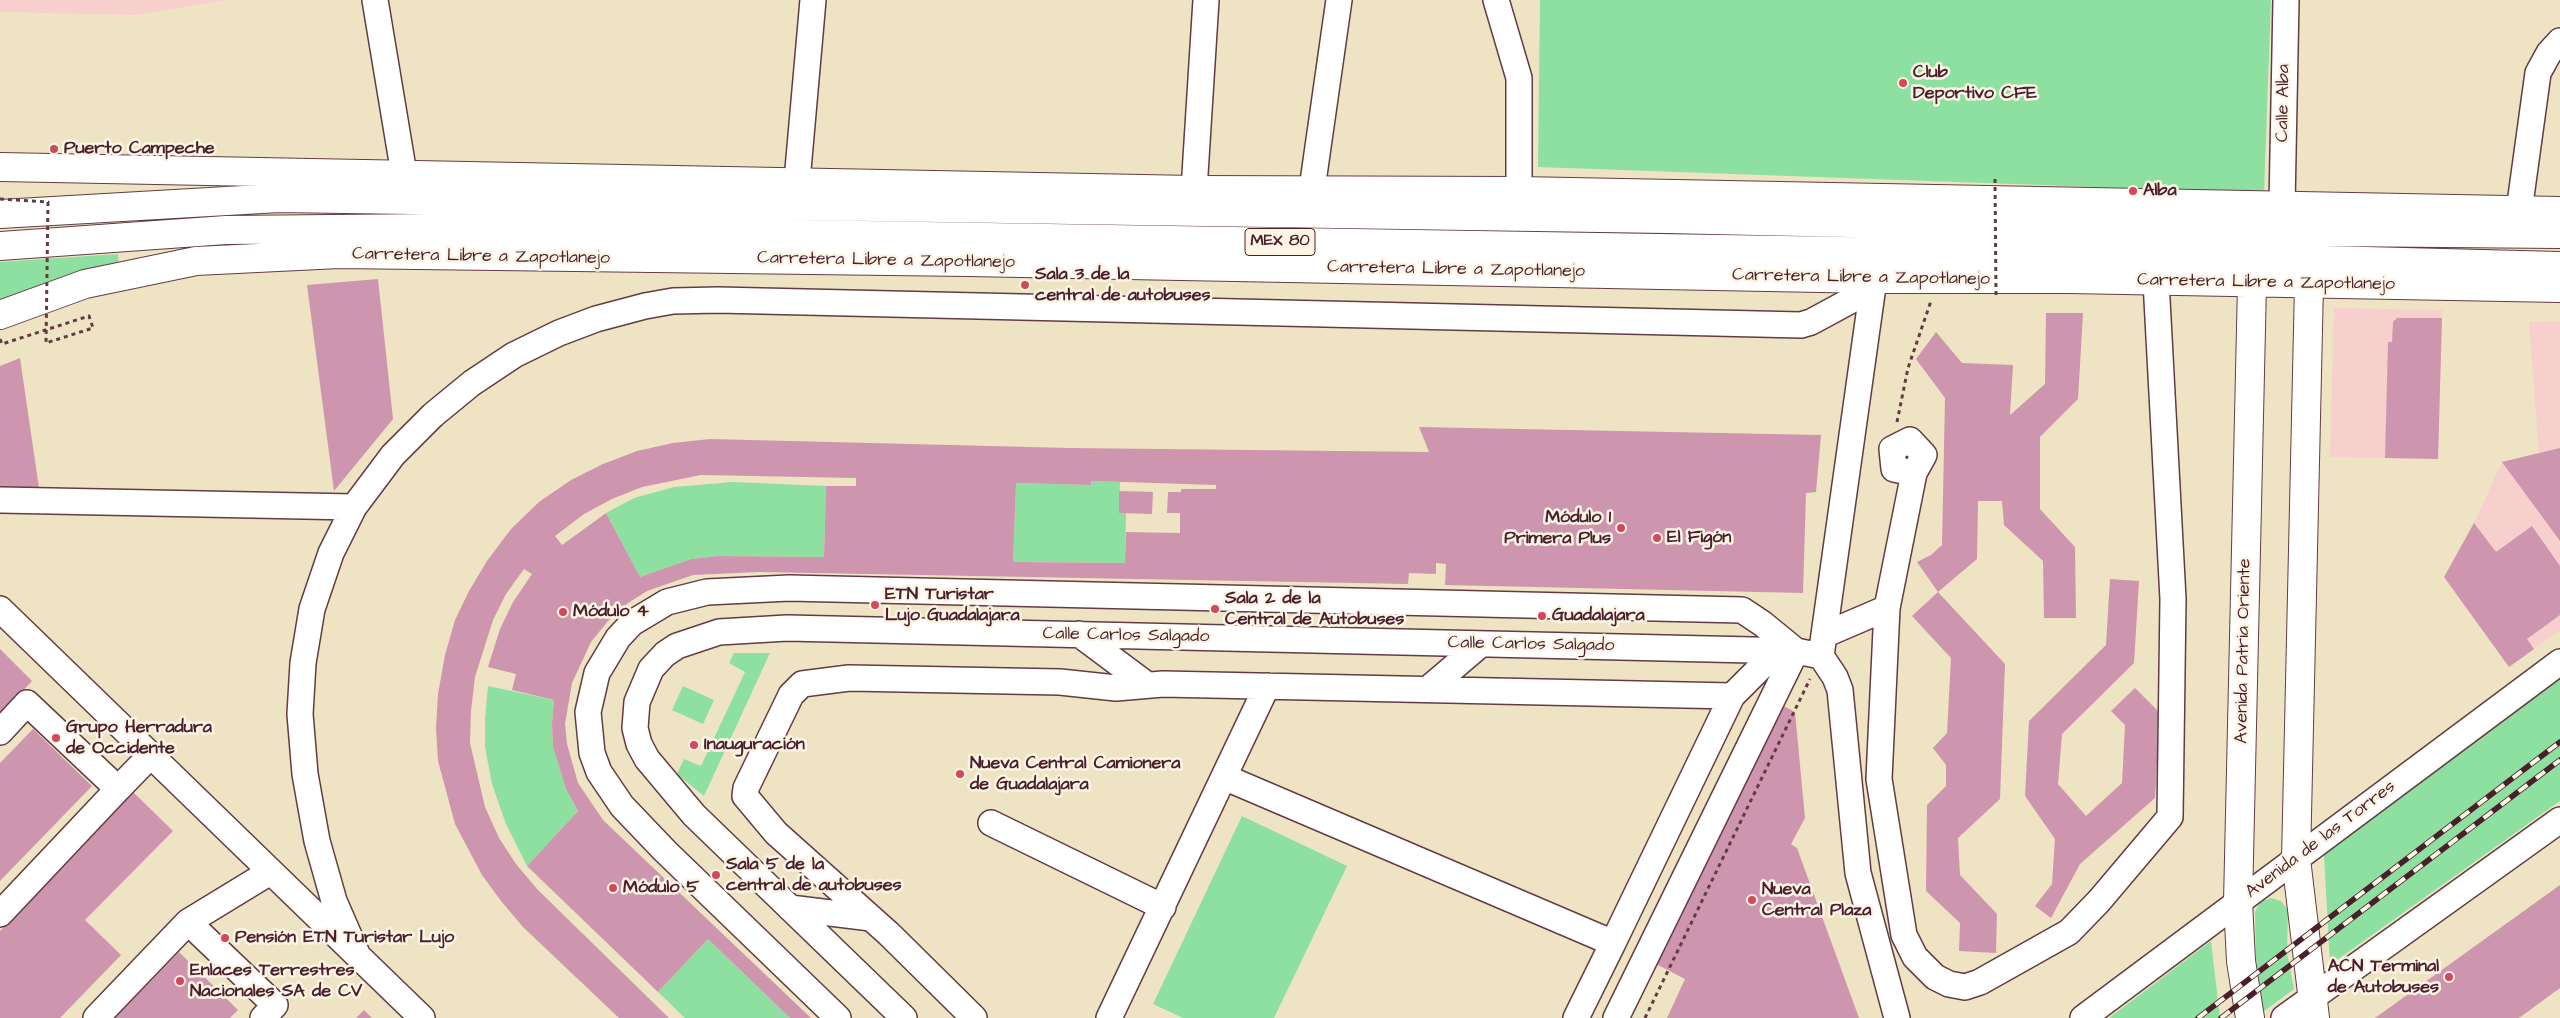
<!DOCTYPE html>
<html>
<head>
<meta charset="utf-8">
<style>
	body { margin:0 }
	canvas { display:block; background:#eee3c3 }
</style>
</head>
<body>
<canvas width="2560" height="1018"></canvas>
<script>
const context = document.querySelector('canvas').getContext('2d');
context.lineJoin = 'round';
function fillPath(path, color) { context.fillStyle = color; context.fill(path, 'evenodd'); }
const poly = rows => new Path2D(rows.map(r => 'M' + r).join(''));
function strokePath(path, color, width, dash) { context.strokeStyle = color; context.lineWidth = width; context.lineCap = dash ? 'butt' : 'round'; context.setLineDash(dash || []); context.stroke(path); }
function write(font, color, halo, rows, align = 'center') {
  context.font = font + ' "Architects Daughter",sans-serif'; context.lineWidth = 5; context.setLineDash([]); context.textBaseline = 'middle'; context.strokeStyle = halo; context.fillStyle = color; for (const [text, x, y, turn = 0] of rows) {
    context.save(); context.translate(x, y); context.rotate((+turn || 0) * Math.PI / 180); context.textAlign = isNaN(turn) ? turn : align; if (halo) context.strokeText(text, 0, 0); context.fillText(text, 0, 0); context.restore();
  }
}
fillPath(poly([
	[0,0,226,0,136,15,0,12],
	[2334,308,2442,310,2438,459,2330,457],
	[2560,321,2560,630,2509,667,2444,577,2474,523,2502,462,2539,453,2529,322]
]), '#f7d0ce');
fillPath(poly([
	[1540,0,2271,0,2264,193,1538,167],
	[118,254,119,266,0,301,0,262],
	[1091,481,1120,482,1119,513,1126,513,1125,563,1013,562,1016,483,1091,485],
	[733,482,826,486,824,557,718,556,691,559,640,577,606,513,634,498,674,487],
	[734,653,770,653,704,796,677,774,684,759,701,766,745,672,729,663],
	[2560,676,2560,801,2330,965,2324,855],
	[488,686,554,700,552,723,553,747,566,789,578,811,527,866,506,824,492,784,485,747,485,719],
	[683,686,714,700,703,724,672,710],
	[1242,816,1347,866,1274,1018,1183,1018,1153,1004],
	[2271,898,2281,901,2288,910,2287,953,2294,989,2263,1012,2256,959,2255,912,2260,902],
	[708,939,790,1018,685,1018,658,992],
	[2211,941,2220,1018,2109,1018]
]), '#8ee0a1');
fillPath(poly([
	[378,279,393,419,334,491,307,285],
	[2046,313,2083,313,2078,399,2040,437,2040,509,2075,547,2076,618,2044,618,2043,561,2004,525,2002,501,1978,501,1977,559,1938,592,1917,562,1931,555,1942,545,1945,398,1916,359,1936,332,1962,363,2013,365,2010,415,2045,384],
	[2397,318,2442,318,2438,459,2385,458,2388,342,2392,342,2393,322],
	[20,358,40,495,0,493,0,366],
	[1419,427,1821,435,1816,492,1806,493,1803,593,1445,585,1446,564,1436,563,1436,574,1409,573,1408,584,759,572,693,575,647,591,628,603,608,621,591,642,572,683,565,724,567,744,578,783,603,820,811,1018,790,1018,708,939,658,992,527,866,578,811,566,789,553,747,552,723,554,700,512,690,516,674,488,667,500,629,513,602,532,574,524,569,506,594,493,620,475,677,471,711,470,743,485,807,499,838,516,864,537,889,669,1018,619,1018,523,927,501,901,482,875,455,824,438,761,436,728,438,694,445,655,455,620,469,591,487,561,511,529,539,502,571,480,603,464,637,451,673,443,710,439,1070,448,1429,452],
	[701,475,856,478,856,486,826,486,824,557,718,556,691,559,640,577,606,513,562,545,555,536,584,514,612,499,642,487],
	[1091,481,1216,485,1216,489,1181,489,1181,492,1168,492,1167,513,1180,513,1180,533,1126,532,1125,563,1013,562,1016,483,1091,485],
	[2560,448,2560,541,2502,462],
	[1119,491,1153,492,1152,514,1119,513],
	[2474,523,2496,552,2532,526,2560,566,2560,615,2527,639,2534,649,2509,667,2444,577],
	[2110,579,2139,581,2134,663,2062,734,2058,784,2086,816,2122,783,2125,725,2111,711,2135,688,2160,713,2155,798,2080,864,2051,918,2035,906,2052,884,2055,839,2025,796,2029,721,2106,645],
	[1938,592,2005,664,2000,799,1958,838,1960,875,1997,914,1996,953,1959,951,1960,923,1926,891,1927,805,1946,786,1946,765,1933,748,1947,733,1951,658,1912,616],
	[0,649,32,681,0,715],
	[1782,705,1795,712,1805,818,1791,844,1797,848,1859,1018,1667,1018,1685,979,1656,964],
	[33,729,92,786,0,881,0,763],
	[133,792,173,831,85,920,121,955,60,1018,0,1018,0,931],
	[2560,885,2560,988,2519,1018,2375,1018],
	[179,952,238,1010,230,1018,115,1018],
	[364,1010,372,1018,356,1018]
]), '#ce95af');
const minor = poly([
	[375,0,404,174],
	[1496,0,1519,78,1519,191],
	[797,181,813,0],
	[1312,189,1339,0],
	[1194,190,1206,0],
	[2282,205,2286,0],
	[2519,211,2538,73,2549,53,2560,41],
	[1914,473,1894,469,1892,449,1910,440,1924,455,1914,473,1887,608,1879,779,1904,935,1915,957,1935,977,1949,984,1965,987,1980,982,2069,932,2099,901,2170,817,2173,599,2156,281],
	[0,500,354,507],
	[0,609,422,1018],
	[1079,634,1146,684],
	[1824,635,1887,608],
	[1821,656,1874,279],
	[1428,689,1481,644],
	[1732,696,1766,662,1783,651],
	[0,732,27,703,118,789,0,914],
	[118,789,150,756],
	[991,823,1163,907],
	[790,908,871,918],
	[188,922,270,872],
	[358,956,334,901,317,841,305,774,300,714,303,663,312,609,331,553,354,507,393,455,433,415,472,383,514,355,559,333,596,319,645,306,673,301,718,300,1801,325,1811,322,1872,289],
	[96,1018,188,922,275,1005,263,1018],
	[838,1018,665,851,622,806,599,772,592,753,588,712,597,673,618,638,632,623,667,602,707,592,789,588,1742,610,1763,624,1796,651,1616,1018],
	[904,1018,694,815,647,759,639,744,635,728,637,702,651,669,665,654,677,646,719,632,787,628,1796,651,1821,656,1835,677,1840,690,1858,873,1897,1018],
	[974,1018,889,934,776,833,745,796,746,788,791,695,802,684,849,678,1060,682,1116,688,1163,684,1732,696,1613,943,1224,777],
	[1109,1018,1267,686],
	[1576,1018,1613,943],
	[2083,1018,2560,662],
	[2284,1018,2560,820]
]);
const major = poly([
	[0,167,1194,190,1519,191,2560,211],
	[0,214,279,198,1666,219,2213,231,2560,234],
	[0,246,226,230,437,228,2209,257,2560,266],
	[2309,285,2296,859,2315,1018],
	[0,315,85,284,196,261,339,254,968,262,1874,279,2068,279,2560,288],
	[2250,1018,2241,961,2238,902,2252,284]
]);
strokePath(minor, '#633c42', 28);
strokePath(major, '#633c42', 30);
strokePath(poly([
	[0,339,2,344,89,316,93,328,46,343],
	[1897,422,1908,368,1931,301],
	[1645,1018,1810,679]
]), '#633c42', 3, [4, 4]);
strokePath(minor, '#fff', 25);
strokePath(major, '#fff', 28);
const rail = poly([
	[2198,1018,2560,742],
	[2221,1018,2560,760]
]);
strokePath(rail, '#4a1f2b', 5.5);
strokePath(rail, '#fcf5e5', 4, [11]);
strokePath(poly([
	[1995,179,1996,296],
	[0,199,48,202,46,343]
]), '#633c42', 3, [4, 4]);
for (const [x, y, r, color] of [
	[1903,83,5,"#d1495b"],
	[54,149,5,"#d1495b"],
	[2133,191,5,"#d1495b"],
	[1025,285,5,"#d1495b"],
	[1621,528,5,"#d1495b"],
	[1657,538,5,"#d1495b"],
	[875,605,5,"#d1495b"],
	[1215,609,5,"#d1495b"],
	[563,612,5,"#d1495b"],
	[1542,616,5,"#d1495b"],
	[56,738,5,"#d1495b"],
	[694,745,5,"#d1495b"],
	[960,774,5,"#d1495b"],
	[716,875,5,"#d1495b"],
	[613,888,5,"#d1495b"],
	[1752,900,5,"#d1495b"],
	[225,938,5,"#d1495b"],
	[2449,977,5,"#d1495b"],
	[180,981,5,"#d1495b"]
]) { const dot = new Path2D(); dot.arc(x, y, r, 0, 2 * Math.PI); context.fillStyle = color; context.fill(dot); strokePath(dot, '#fcf5e5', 2); }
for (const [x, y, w] of [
	[1280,242,70]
]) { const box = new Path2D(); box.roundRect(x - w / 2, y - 13.5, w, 27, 4); context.fillStyle = '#fcf5e5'; context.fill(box); strokePath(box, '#4a1f2b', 1); }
write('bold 16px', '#4a1f2b', null, [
	["MEX 80",1280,242]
]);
write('bold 18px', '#4a1f2b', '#fcf5e5', [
	["Club",1913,73],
	["Deportivo CFE",1913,94],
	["Puerto Campeche",64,149],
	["Alba",2143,191],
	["Sala 3 de la",1035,275],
	["central de autobuses",1035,296],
	["Módulo 1",1611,518,"right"],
	["Primera Plus",1611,539,"right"],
	["El Figón",1667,538],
	["ETN Turistar",885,595],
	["Lujo Guadalajara",885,616],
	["Sala 2 de la",1225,599],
	["Central de Autobuses",1225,620],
	["Módulo 4",573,612],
	["Guadalajara",1552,616],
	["Grupo Herradura",66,728],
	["de Occidente",66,749],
	["Inauguración",704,745],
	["Nueva Central Camionera",970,764],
	["de Guadalajara",970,785],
	["Sala 5 de la",726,865],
	["central de autobuses",726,886],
	["Módulo 5",623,888],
	["Nueva",1762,890],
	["Central Plaza",1762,911],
	["Pensión ETN Turistar Lujo",235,938],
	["ACN Terminal",2439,967,"right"],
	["de Autobuses",2439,988,"right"],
	["Enlaces Terrestres",190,971],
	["Nacionales SA de CV",190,992]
], 'left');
write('18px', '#4a1f2b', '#fcf5e5', [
	["Calle Alba",2284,103,-89],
	["Carretera Libre a Zapotlanejo",481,257,1],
	["Carretera Libre a Zapotlanejo",886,261,1],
	["Carretera Libre a Zapotlanejo",1456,270,1],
	["Carretera Libre a Zapotlanejo",1861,278,1],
	["Carretera Libre a Zapotlanejo",2266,283,1],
	["Calle Carlos Salgado",1126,636,1],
	["Calle Carlos Salgado",1531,645,1],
	["Avenida Patria Oriente",2244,651,-89],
	["Avenida de las Torres",2321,840,-37]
]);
</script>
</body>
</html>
